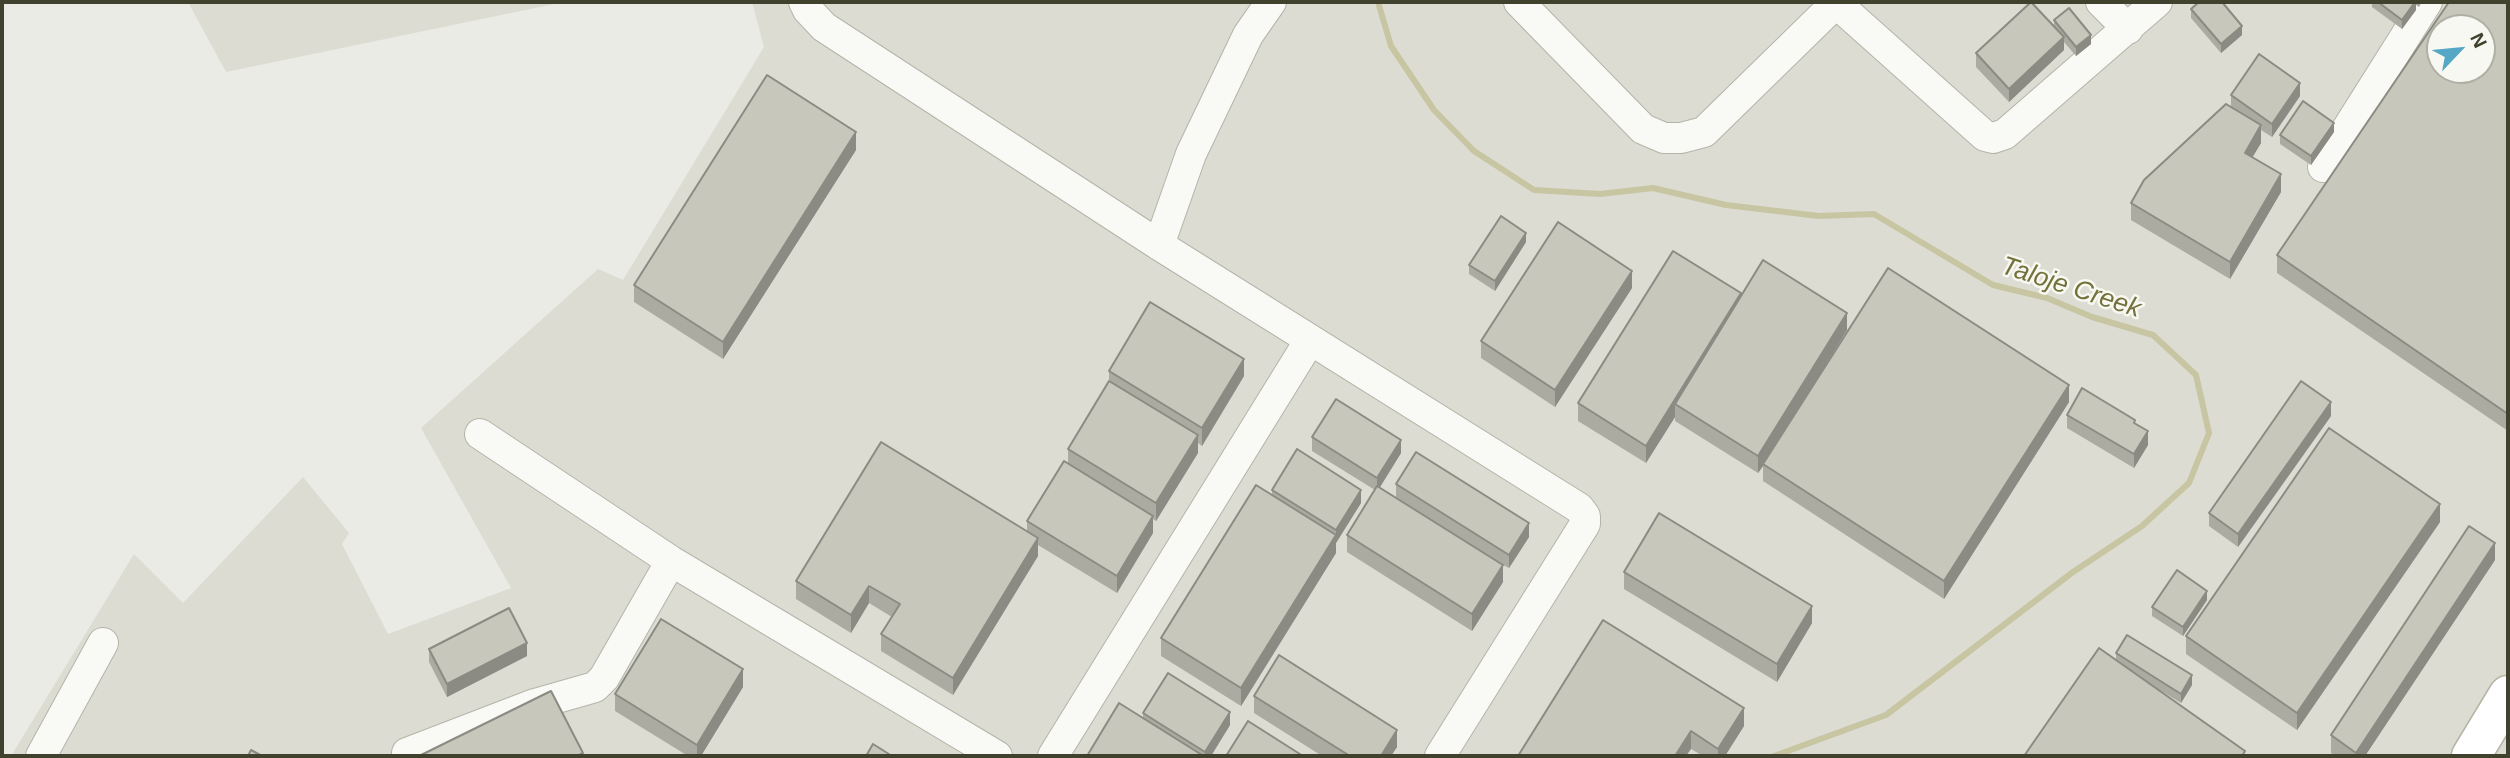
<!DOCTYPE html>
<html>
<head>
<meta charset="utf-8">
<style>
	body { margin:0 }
	#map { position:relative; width:2510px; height:758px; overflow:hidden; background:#eaebe4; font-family:Arial,sans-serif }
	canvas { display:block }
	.frame { position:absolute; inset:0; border:4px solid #41422d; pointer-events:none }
	.north { position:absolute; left:2426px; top:14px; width:70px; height:70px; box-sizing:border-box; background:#f8f8f3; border:2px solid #afafa4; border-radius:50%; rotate:64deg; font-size:19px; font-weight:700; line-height:28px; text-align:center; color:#41422d }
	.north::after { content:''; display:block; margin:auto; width:24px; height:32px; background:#54a7c5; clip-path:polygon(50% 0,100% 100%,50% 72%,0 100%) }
</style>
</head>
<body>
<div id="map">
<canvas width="2510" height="758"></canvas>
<div class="frame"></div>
<div class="north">N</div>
</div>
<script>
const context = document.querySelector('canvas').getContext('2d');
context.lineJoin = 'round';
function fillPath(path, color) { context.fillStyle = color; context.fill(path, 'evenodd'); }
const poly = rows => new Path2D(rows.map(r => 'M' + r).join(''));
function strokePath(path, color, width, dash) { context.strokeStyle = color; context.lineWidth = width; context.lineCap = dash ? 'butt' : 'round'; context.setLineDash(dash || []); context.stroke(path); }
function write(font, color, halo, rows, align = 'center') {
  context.font = font + ' Arial,sans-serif'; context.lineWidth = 5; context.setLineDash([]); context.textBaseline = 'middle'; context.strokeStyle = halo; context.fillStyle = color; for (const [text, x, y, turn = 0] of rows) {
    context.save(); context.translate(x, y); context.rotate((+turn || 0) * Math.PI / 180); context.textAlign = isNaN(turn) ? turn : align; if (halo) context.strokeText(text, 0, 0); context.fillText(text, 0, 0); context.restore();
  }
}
fillPath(poly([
	[188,2,564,2,226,72],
	[752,2,2508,2,2508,756,11,756,134,554,183,603,303,477,349,533,342,544,388,634,511,588,421,428,598,269,623,280,764,47],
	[2440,28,2482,28,2482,70,2440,70]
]), '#dcdcd2');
strokePath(poly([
	[1378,2,1391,46,1434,110,1474,151,1534,190,1600,194,1653,188,1726,205,1819,216,1874,214,1993,285,2047,298,2092,317,2153,335,2196,375,2209,433,2189,483,2142,526,2073,572,1886,715,1774,756]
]), '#c7c5a2', 6);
const minor = poly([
	[804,2,808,10,824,27,1159,245,1579,508,1585,516,1585,524,1440,756],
	[1519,2,1643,129,1664,138,1681,138,1704,132,1836,3],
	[1835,2,1985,136,1993,138,2005,134,2157,2],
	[2101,2,2128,29],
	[2323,167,2427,2],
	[1159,245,1191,154,1248,35,1271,2],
	[480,434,671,561,997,756],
	[407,753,532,705,595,687,604,678,671,561],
	[41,756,103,643],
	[1053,756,1310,340]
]);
const major = poly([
	[2471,756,2508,695]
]);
strokePath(minor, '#b4b5a9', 32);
strokePath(major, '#b5b5a4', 41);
strokePath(minor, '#f9f9f6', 30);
strokePath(major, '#fff', 38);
fillPath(poly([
	[2372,2,2422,2,2419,7,2416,5,2416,10,2402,29,2372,7],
	[2508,2,2508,431,2277,273,2277,255],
	[2191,9,2242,35,2221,53,2191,18],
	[2054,20,2091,44,2076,56,2064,42,2064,50,2009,102,1976,67,1976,53,2054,26],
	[2231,95,2300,96,2272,137,2261,130,2261,143,2252,157,2281,192,2230,279,2131,220,2131,203,2231,107],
	[2334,132,2311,165,2280,144,2280,135],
	[856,150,723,359,634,302,634,285],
	[1526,242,1495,291,1469,274,1469,265],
	[1632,288,1555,407,1481,358,1481,341],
	[1741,296,1847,330,1805,398,2069,402,1944,599,1763,481,1763,466,1758,473,1675,421,1675,417,1646,463,1578,421,1578,403],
	[1109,371,1244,376,1202,446,1198,443,1198,453,1156,521,1153,519,1153,533,1117,593,1038,545,1038,556,953,695,881,651,881,634,892,617,869,603,851,633,796,599,796,581,1027,532,1027,521,1068,463,1068,449,1109,382],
	[2067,415,2135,424,2148,445,2134,468,2067,428],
	[2331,416,2238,547,2209,526,2209,513],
	[1312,437,1401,453,1380,487,1396,497,1396,484,1529,537,1509,568,1503,565,1503,582,1472,631,1347,552,1347,535,1375,490,1312,451],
	[1272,490,1361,503,1336,543,1336,553,1241,706,1161,656,1161,638,1272,495],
	[2440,522,2297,730,2186,654,2186,636],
	[2495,560,2365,756,2336,756,2331,753,2331,735],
	[1624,572,1812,623,1777,682,1624,589],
	[2207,600,2183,636,2152,616,2152,607],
	[1603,620,1744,726,1725,756,1703,756,1691,749],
	[429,649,527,656,447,697,429,662],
	[2116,653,2192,685,2181,703,2145,681,2245,756,2116,660],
	[743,687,701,756,688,756,615,711,615,694],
	[1254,696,1397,747,1391,756,1322,756,1254,713],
	[1143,713,1230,725,1211,756,1087,756,1143,718]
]), '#ababa1');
fillPath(poly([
	[2416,2,2416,10,2402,29,2402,20],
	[2242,26,2242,35,2221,53,2221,44],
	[2091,35,2091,44,2076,56,2076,47],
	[2064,37,2064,50,2009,102,2009,89],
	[2300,83,2300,96,2272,137,2272,124],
	[2334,123,2334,132,2311,165,2311,156],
	[2261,125,2261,143,2245,170,2245,153],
	[856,132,856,150,723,359,723,342],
	[2281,174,2281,192,2230,279,2230,262],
	[1526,233,1526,242,1495,291,1495,281],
	[1632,271,1632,288,1555,407,1555,390],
	[1741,293,1741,310,1675,404,1675,417,1646,463,1646,446],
	[1847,313,1847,330,1764,465,1763,464,1763,466,1758,473,1758,456],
	[1244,359,1244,376,1202,446,1202,428],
	[2069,385,2069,402,1944,599,1944,581],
	[2331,402,2331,416,2238,547,2238,534],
	[2148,431,2148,445,2134,468,2134,454],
	[1198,435,1198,453,1156,521,1156,503],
	[1401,440,1401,453,1377,492,1377,478],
	[1361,490,1361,503,1336,543,1336,530],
	[2440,504,2440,522,2297,730,2297,713],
	[1153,516,1153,533,1117,593,1117,576],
	[1529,523,1529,537,1509,568,1509,555],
	[1336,535,1336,553,1241,706,1241,688],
	[1038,538,1038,556,953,695,953,678],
	[2495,543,2495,560,2365,756,2356,756,2356,753],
	[1503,565,1503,582,1472,631,1472,614],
	[869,586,869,603,851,633,851,615],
	[2207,591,2207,600,2183,636,2183,627],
	[1812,606,1812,623,1777,682,1777,664],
	[527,643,527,656,447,697,447,684],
	[743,669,743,687,701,756,697,756,697,745],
	[2192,675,2192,685,2181,703,2181,694],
	[1744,708,1744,726,1725,756,1718,756,1718,749],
	[1230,712,1230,725,1211,756,1205,756,1205,752],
	[1397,730,1397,747,1391,756,1381,756],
	[1691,731,1691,749,1686,756,1675,756]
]), '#8b8b83');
const building = poly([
	[2031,2,2064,37,2009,89,1976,53,2031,2],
	[2199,2,2222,2,2242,26,2221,44,2191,9,2199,2],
	[2378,2,2415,2,2402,20,2378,2],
	[2449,2,2508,2,2508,414,2277,255,2449,2],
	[2440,28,2482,28,2482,70,2440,70,2440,28],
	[2069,8,2091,35,2076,47,2054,20,2069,8],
	[2259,54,2300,83,2272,124,2231,95,2259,54],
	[767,75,856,132,723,342,634,285,767,75],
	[2303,101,2334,123,2311,156,2280,135,2303,101],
	[2226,104,2261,125,2245,153,2281,174,2230,262,2131,203,2144,180,2226,104],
	[1501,216,1526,233,1495,281,1469,265,1501,216],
	[1558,222,1632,271,1555,390,1481,341,1558,222],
	[1673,251,1741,293,1646,446,1578,403,1673,251],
	[1763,260,1847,313,1758,456,1675,404,1763,260],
	[1888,268,2069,385,1944,581,1763,464,1888,268],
	[1150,302,1244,359,1202,428,1109,371,1150,302],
	[1109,381,1198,435,1156,503,1068,449,1109,381],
	[2301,381,2331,402,2238,534,2209,513,2301,381],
	[2082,388,2135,420,2134,423,2148,431,2134,454,2067,415,2082,388],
	[1336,399,1401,440,1377,478,1312,437,1336,399],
	[2329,428,2440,504,2297,713,2186,636,2329,428],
	[881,442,1038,538,953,678,881,634,900,604,869,586,851,615,796,581,881,442],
	[1297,449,1361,490,1336,530,1272,490,1297,449],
	[1416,452,1529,523,1509,555,1396,484,1416,452],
	[1064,461,1153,516,1117,576,1027,521,1064,461],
	[1256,485,1336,535,1241,688,1161,638,1256,485],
	[1377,486,1503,565,1472,614,1347,535,1377,486],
	[1659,513,1812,606,1777,664,1624,572,1659,513],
	[2469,526,2495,543,2356,753,2331,735,2469,526],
	[2177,570,2207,591,2183,627,2152,607,2177,570],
	[509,608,527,643,447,684,429,649,509,608],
	[661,619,743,669,697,745,615,694,661,619],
	[1603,620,1744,708,1718,749,1691,731,1675,756,1518,756,1603,620],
	[2127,635,2192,675,2181,694,2116,653,2127,635],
	[2099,648,2245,751,2242,756,2024,756,2099,648],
	[1279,655,1397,730,1381,756,1350,756,1254,696,1279,655],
	[1168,673,1230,712,1205,752,1143,713,1168,673],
	[551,691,583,753,577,756,419,756,551,691],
	[1119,703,1202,755,1202,756,1087,756,1119,703],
	[1248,721,1303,756,1226,756,1248,721],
	[873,744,892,756,866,756,873,744],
	[251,750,262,756,248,756,251,750]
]);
fillPath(building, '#c7c7bb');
strokePath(building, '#8b8b83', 2);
write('italic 26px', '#73713a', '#f8f8f3', [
	["Taloje Creek",2071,288,18]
]);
</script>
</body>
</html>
